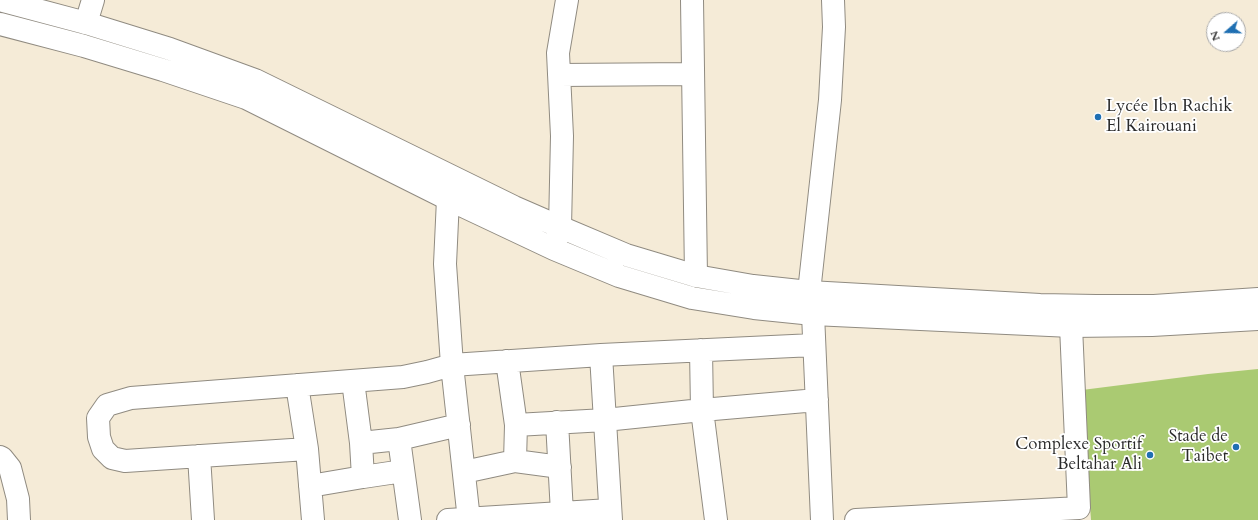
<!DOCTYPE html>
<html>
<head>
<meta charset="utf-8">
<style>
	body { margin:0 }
	#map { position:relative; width:1258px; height:520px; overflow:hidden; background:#f5ebd7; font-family:Cardo,serif }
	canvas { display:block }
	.north { position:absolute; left:1206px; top:12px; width:40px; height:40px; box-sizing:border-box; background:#fff; border:1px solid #aaa; border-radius:50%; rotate:250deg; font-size:11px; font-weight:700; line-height:16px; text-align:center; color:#2b2b2b }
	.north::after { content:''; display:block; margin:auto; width:14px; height:18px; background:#1f6fb2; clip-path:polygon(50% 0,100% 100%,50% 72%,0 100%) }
</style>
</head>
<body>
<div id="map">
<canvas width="1258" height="520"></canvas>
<div class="north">N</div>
</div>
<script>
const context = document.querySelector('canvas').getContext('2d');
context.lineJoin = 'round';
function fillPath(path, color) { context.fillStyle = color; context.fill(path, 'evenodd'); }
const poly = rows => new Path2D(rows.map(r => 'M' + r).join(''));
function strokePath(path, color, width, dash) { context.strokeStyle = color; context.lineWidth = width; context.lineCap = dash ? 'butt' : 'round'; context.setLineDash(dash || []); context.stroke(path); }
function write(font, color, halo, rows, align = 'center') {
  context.font = font + ' Cardo,serif'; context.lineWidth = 3.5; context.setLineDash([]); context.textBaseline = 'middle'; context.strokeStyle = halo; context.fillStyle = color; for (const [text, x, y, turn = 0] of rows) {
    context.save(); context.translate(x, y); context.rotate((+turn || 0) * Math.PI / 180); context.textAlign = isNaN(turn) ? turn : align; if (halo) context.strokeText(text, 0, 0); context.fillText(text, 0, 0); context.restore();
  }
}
fillPath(poly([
	[1258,369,1258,520,1091,520,1082,390,1208,374]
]), '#aaca72');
const minor = poly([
	[692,0,696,276],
	[86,23,93,0],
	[559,75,693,74],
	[451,182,448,199,445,264,452,365,469,520],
	[555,244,560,227,562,136,558,53,567,0],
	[809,292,830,100,834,27,833,0],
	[813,314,822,520],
	[701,350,702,410,716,520],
	[601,355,611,520],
	[507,361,516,425,605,420,702,410,817,400],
	[353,381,361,443,399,439],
	[297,385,307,449,313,520],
	[557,422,562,513,562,520],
	[307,449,125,461,112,458,103,449,99,437,98,418,107,405,131,398,403,377,427,372,452,365,601,355,814,345],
	[199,456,203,520],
	[0,457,2,458,10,468,18,499,19,520],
	[515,461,560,467],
	[464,472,515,461,516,425],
	[363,477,403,471],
	[310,486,363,477,361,443],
	[410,520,399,439,459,425],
	[448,520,610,510],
	[856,520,1079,508,1071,326]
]);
const major = poly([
	[0,0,86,23,170,49,255,80,514,207,560,227,626,255,696,276,753,286,809,292,1040,305,1096,306,1154,306,1258,299],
	[0,24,84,46,163,70,246,98,448,199,554,249,619,276,692,298,754,308,813,314,1071,326,1152,325,1258,319]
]);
strokePath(minor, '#908b81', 24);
strokePath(major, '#908b81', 24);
strokePath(minor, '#fff', 22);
strokePath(major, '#fff', 22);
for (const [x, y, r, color] of [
	[1098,117,4,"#1f6fb2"],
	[1236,447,4,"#1f6fb2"],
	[1150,455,4,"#1f6fb2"]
]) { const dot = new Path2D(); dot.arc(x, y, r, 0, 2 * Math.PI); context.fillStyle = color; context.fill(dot); strokePath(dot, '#fff', 1.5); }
write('17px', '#2b2b2b', '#fff', [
	["Lycée Ibn Rachik",1106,107,"left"],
	["El Kairouani",1106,127,"left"],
	["Stade de",1228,437],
	["Taibet",1228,457],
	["Complexe Sportif",1142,445],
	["Beltahar Ali",1142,465]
], 'right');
</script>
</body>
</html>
